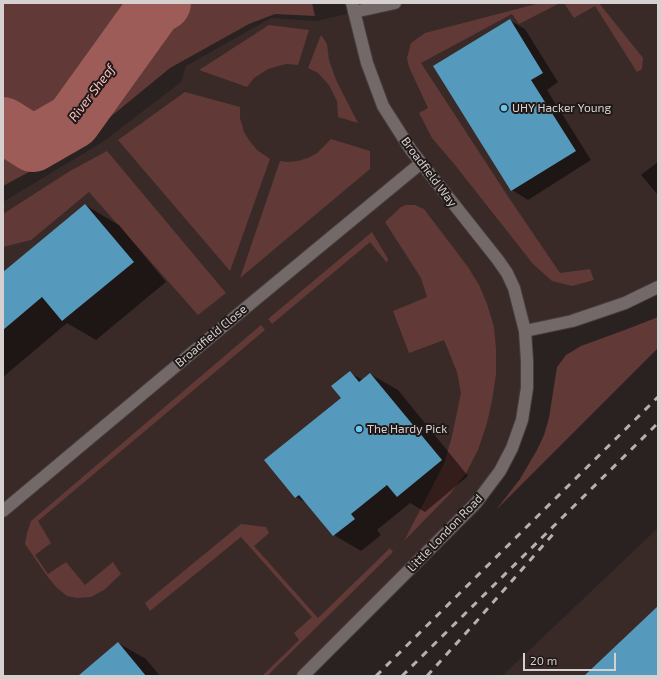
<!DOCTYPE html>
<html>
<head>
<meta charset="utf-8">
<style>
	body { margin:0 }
	#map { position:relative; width:661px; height:679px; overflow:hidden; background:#2a2221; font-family:"Exo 2",sans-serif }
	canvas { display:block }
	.frame { position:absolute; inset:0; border:4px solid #d6d0d0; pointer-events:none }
	.scale { position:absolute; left:523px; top:653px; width:93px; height:18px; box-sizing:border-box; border:2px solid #d6d0d0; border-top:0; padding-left:5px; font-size:12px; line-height:14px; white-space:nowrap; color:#d6d0d0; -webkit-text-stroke:3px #201918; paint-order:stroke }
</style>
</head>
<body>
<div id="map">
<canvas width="661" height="679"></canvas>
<div class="frame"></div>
<div class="scale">20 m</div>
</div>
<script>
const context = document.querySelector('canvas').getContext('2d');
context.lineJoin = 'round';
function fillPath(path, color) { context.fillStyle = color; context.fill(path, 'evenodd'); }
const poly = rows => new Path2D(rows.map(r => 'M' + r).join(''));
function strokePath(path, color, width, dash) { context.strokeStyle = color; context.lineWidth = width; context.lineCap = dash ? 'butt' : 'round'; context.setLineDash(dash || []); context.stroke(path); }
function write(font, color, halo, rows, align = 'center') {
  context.font = font + ' "Exo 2",sans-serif'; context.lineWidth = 4; context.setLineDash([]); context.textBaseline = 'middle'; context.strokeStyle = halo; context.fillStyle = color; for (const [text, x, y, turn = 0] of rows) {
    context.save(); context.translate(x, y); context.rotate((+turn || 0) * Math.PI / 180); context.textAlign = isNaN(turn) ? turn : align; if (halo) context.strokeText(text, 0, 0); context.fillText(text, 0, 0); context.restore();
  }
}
fillPath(poly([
	[395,3,658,3,658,287,525,331,527,388,500,471,303,676,3,676,3,202,104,141,181,82,186,66,271,18,316,21],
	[658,528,658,676,502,676]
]), '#392a28');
fillPath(poly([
	[3,3,312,3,315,16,275,14,249,24,170,68,81,141,53,159,3,186],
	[540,3,560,3,519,24,512,14,421,63,509,198,560,273,590,269,594,280,572,286,552,281,533,264,455,165,432,138,419,113,428,108,409,67,407,58,411,43,425,33],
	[564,3,599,3,643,58,642,69,637,72,595,6,574,18],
	[269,25,309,30,298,65,286,64,268,69,254,78,247,87,199,70],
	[321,35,327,44,329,60,336,80,358,123,338,117,337,101,329,85,318,73,308,68],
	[185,92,240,107,240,118,244,132,249,140,257,150,270,159,230,271,118,140],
	[331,139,370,151,370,169,240,278,280,161,288,162,298,161,308,158,317,153],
	[107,151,226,293,198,315,89,192,31,240,3,247,3,214,70,171],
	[406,205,415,205,424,209,468,267,479,285,487,304,494,327,496,349,496,374,492,401,487,423,478,450,466,473,450,494,404,541,444,464,452,436,461,393,457,372,444,340,409,353,393,311,427,297,421,278,385,222,401,207],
	[372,232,388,259,387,263,370,242,272,324,268,319],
	[658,317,658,348,496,510,520,479,537,450,544,435,549,418,556,373,557,367,566,355,581,346,630,328],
	[261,325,265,330,38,521,51,543,35,555,48,574,66,562,85,585,113,562,121,574,104,590,91,597,77,598,67,596,57,588,47,576,25,544,27,533,31,521],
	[241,524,266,527,269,533,254,546,318,618,390,548,393,552,267,676,262,676,299,640,294,633,312,617,241,537,150,611,145,603]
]), '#613936');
fillPath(poly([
	[509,20,525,29,558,82,547,90,591,160,528,200,512,190,434,67],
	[658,162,658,195,641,175],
	[85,205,119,225,166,282,96,340,67,323,3,377,3,273],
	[350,373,363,380,370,374,398,390,468,476,425,512,410,503,377,530,381,535,361,551,334,535,308,504,296,497,342,398],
	[118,643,146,659,160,676,79,676]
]), '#0007');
strokePath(poly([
	[3,125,33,144,73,121,155,7,163,3]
]), '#9d5c57', 56);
fillPath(poly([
	[510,19,543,73,531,80,576,151,511,191,433,66],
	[85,204,134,262,62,321,42,297,3,330,3,272],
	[350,371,359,382,370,373,442,460,397,497,387,485,351,514,355,519,333,536,299,495,295,498,264,460,341,398,331,386],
	[658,606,658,676,584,676],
	[118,642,146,676,78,676]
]), '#559abc');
const street = poly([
	[354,12,395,3],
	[525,331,572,321,625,303,658,287],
	[3,511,249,305,421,163],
	[303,676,476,503,500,471,512,448,522,420,527,388,527,361,525,331,514,288,507,273,498,260,411,150,383,106,367,63,352,3]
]);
strokePath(street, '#463e3e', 14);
strokePath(street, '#736968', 12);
strokePath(poly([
	[376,676,658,397],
	[402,676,658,423],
	[427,676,475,623,554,533]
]), '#b7b0b0', 3, [7, 7]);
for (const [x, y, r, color] of [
	[504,108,4,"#68c4f0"],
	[359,429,4,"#68c4f0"]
]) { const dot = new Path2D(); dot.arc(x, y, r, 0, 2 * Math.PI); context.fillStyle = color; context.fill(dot); strokePath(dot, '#201918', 1.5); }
write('12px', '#d6d0d0', '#201918', [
	["UHY Hacker Young",512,108],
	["The Hardy Pick",367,429]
], 'left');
write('12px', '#d6d0d0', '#201918', [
	["Broadfield Way",429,172,53],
	["Broadfield Close",211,336,-40],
	["Little London Road",445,533,-46]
]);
write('italic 13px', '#fcc0bb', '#201918', [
	["River Sheaf",92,93,-53]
]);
</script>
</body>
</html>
